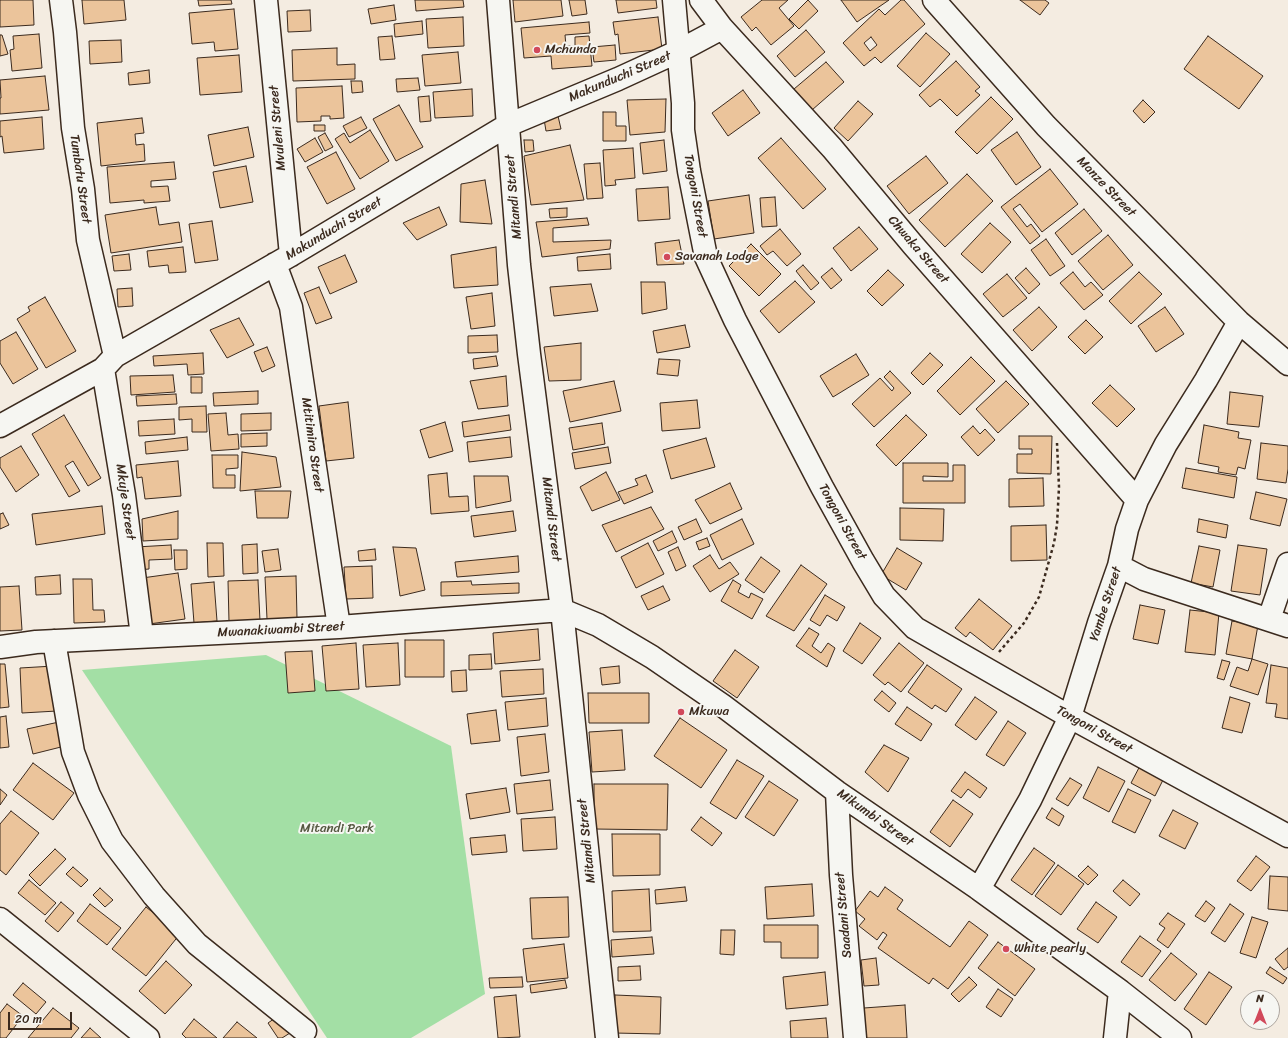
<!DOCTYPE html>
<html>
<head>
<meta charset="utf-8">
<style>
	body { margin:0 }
	#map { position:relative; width:1288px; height:1038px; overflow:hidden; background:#f4ece1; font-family:Sriracha,sans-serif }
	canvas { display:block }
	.north { position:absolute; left:1240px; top:990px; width:40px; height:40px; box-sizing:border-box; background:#f6f6f2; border:1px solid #aba49d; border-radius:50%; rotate:0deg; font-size:11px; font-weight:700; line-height:16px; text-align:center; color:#3b2a1e }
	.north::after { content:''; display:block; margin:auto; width:14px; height:18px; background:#d1495b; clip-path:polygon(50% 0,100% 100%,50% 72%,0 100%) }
	.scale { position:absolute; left:8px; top:1012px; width:64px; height:18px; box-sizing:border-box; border:2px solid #3b2a1e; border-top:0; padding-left:5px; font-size:12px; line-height:14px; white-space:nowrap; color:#3b2a1e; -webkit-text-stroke:3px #f6f6f2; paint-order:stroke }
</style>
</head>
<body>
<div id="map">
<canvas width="1288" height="1038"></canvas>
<div class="north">N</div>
<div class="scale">20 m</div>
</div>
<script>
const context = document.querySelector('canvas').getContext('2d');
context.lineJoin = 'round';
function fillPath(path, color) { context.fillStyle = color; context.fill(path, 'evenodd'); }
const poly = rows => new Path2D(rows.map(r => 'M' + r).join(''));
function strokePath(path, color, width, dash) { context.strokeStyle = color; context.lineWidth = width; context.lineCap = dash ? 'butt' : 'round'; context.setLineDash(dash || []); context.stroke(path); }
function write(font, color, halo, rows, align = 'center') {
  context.font = font + ' Sriracha,sans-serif'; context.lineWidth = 4; context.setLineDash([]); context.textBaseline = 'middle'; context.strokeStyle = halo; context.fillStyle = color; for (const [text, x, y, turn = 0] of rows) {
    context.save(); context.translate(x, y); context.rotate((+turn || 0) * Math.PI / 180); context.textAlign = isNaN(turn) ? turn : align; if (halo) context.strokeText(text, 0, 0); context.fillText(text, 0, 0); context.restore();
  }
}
fillPath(poly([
	[266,655,451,746,485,994,411,1038,327,1038,82,670]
]), '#a3dfa5');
const building = poly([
	[0,0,33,0,34,25,0,27,0,0],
	[82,0,124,0,126,20,84,24,82,0],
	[198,0,231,0,232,4,199,6,198,0],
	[415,0,463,0,464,7,416,11,415,0],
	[513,0,561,0,563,16,515,22,513,0],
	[569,0,585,0,587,14,572,16,569,0],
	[616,0,656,0,657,8,618,13,616,0],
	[762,0,788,0,779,8,794,26,771,45,756,27,752,31,741,17,762,0],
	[808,0,818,11,799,29,789,19,808,0],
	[841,0,889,0,857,22,841,0],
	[901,0,904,0,925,24,881,63,875,57,864,66,843,43,879,9,885,15,901,0],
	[871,37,877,45,870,51,864,43,871,37],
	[1020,0,1045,0,1049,3,1040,15,1020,0],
	[394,5,396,20,371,24,368,9,394,5],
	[234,9,238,49,215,51,214,42,192,44,189,13,234,9],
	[310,10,311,31,288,32,287,11,310,10],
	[463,17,464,46,428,48,426,19,463,17],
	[658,17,662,49,620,54,618,34,615,35,613,22,658,17],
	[422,21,423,34,395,37,394,24,422,21],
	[589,22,590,33,565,35,566,46,575,46,575,37,589,36,592,66,552,69,551,56,524,58,521,28,589,22],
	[806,30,825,52,795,77,777,56,806,30],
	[926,33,950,54,920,87,897,66,926,33],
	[39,34,42,68,12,71,10,50,14,49,13,36,39,34],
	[0,35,2,35,8,54,0,56,0,35],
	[392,36,395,59,380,60,378,37,392,36],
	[1208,36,1263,76,1239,109,1184,69,1208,36],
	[121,40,122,62,90,64,89,41,121,40],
	[615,45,616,60,594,62,592,47,615,45],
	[337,48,337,65,355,64,355,79,293,81,292,50,337,48],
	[458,52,461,83,425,86,422,55,458,52],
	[239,55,242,92,200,95,197,58,239,55],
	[956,61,980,87,975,91,980,95,957,116,940,99,930,107,919,95,956,61],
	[826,62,844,82,812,110,794,89,826,62],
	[149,70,150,83,129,85,128,73,149,70],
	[45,76,49,110,0,114,0,98,1,98,0,80,45,76],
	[418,78,420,90,397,92,396,79,418,78],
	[351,81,362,81,363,92,352,93,351,81],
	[342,86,344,118,330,119,330,116,321,116,321,121,297,122,296,88,342,86],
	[472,89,473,116,435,118,433,92,472,89],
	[743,90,760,113,728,136,712,113,743,90],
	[429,96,431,121,420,122,418,97,429,96],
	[991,97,1013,119,977,154,955,132,991,97],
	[666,99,665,132,630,135,627,100,666,99],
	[1143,100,1155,112,1144,123,1133,111,1143,100],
	[858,101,873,114,848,141,834,128,858,101],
	[399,105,423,147,396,161,373,119,399,105],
	[603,112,616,112,616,126,626,126,626,141,603,141,603,112],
	[558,116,561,129,546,131,544,119,558,116],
	[42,117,44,149,4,153,2,136,0,137,0,121,42,117],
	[361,117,367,128,349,137,343,126,361,117],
	[142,118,144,133,135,134,136,145,144,144,145,161,101,166,97,123,142,118],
	[314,125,325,125,325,131,314,131,314,125],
	[248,127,254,157,214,166,208,135,248,127],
	[370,130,389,161,360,179,335,139,344,133,350,143,370,130],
	[1017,132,1041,167,1016,185,991,150,1017,132],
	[325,133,333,147,325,151,318,137,325,133],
	[315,138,323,152,305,162,297,149,315,138],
	[781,138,826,189,803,209,758,158,781,138],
	[524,140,533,140,534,151,525,152,524,140],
	[664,140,667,171,643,174,640,143,664,140],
	[570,145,584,200,531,205,524,156,570,145],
	[633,148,635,178,615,180,616,185,605,186,603,150,633,148],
	[336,152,355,189,327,204,307,167,336,152],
	[926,156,948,183,909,214,887,186,926,156],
	[174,162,176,179,151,181,151,187,168,186,170,201,144,203,144,200,110,203,107,167,174,162],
	[600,163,603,198,587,199,584,164,600,163],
	[246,166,253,202,220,208,213,172,246,166],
	[1050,169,1078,204,1042,232,1020,204,1013,209,1027,227,1031,224,1040,236,1030,244,1001,207,1050,169],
	[967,174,993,201,945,247,919,220,967,174],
	[485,180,492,224,460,222,461,184,485,180],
	[668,187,670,219,638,221,636,189,668,187],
	[749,195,754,233,714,239,708,201,749,195],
	[775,197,777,226,762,227,760,198,775,197],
	[156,207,159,225,179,222,182,242,111,253,105,215,156,207],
	[439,207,447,225,417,240,403,223,439,207],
	[567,208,567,217,550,218,549,209,567,208],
	[1084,209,1102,231,1072,255,1055,233,1084,209],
	[587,218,589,225,553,228,553,242,611,240,610,249,542,257,536,222,587,218],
	[212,221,218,260,195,263,189,224,212,221],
	[990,223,1011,242,982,273,961,254,990,223],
	[859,227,878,249,851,271,833,248,859,227],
	[780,229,801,254,787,266,773,251,767,255,760,246,780,229],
	[1108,235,1133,265,1103,290,1078,261,1108,235],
	[1046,239,1065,266,1050,276,1031,250,1046,239],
	[679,240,684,264,657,265,655,243,679,240],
	[751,244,781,274,759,296,729,266,751,244],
	[183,247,186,272,169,273,168,265,149,267,147,251,183,247],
	[496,247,498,285,454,288,451,255,496,247],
	[129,254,131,270,114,271,112,256,129,254],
	[610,254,611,269,578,271,577,257,610,254],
	[345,255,357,282,330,294,318,267,345,255],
	[803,265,819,283,811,290,796,271,803,265],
	[832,268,842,280,831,289,821,277,832,268],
	[1026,268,1040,284,1029,294,1015,278,1026,268],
	[888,270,904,285,882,306,867,291,888,270],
	[1073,272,1085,287,1091,282,1103,295,1084,310,1060,283,1073,272],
	[1139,272,1162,294,1131,324,1109,301,1139,272],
	[1007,274,1027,298,1003,317,983,294,1007,274],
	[795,281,815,302,779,333,760,311,795,281],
	[641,282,665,282,667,309,642,314,641,282],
	[591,284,598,311,554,316,550,287,591,284],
	[319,287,332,318,316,324,304,293,319,287],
	[132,288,133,306,118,307,117,289,132,288],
	[492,293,495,326,471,329,466,297,492,293],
	[45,297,76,351,46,368,17,319,30,311,28,307,45,297],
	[1039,307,1057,327,1032,351,1013,330,1039,307],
	[1165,307,1184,334,1156,352,1138,326,1165,307],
	[239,318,254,345,227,358,210,330,239,318],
	[1086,320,1103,337,1085,354,1068,337,1086,320],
	[685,325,690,347,657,353,653,331,685,325],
	[16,332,38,369,13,384,0,363,0,341,16,332],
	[497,335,498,352,468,353,468,336,497,335],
	[581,343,581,380,549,381,544,347,581,343],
	[267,347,275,366,262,372,254,352,267,347],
	[203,353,204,374,188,375,187,364,154,366,153,356,203,353],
	[930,353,943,365,923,385,911,373,930,353],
	[856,354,869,375,833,397,820,376,856,354],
	[496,356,498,366,474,369,473,359,496,356],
	[971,357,995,381,960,415,937,391,971,357],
	[659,359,680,360,678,376,657,374,659,359],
	[890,371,911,393,874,427,852,404,880,378,892,391,894,388,884,377,890,371],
	[173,375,175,392,131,395,130,376,173,375],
	[506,376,508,406,478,409,470,381,506,376],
	[191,377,202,377,202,393,191,393,191,377],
	[614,381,621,411,570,422,563,391,614,381],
	[1006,381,1029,404,998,433,976,409,1006,381],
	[1110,385,1135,409,1117,427,1092,403,1110,385],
	[258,391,258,404,214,406,213,393,258,391],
	[1230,392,1263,396,1259,427,1227,424,1230,392],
	[176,394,177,404,137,406,136,396,176,394],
	[697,400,700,428,662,431,660,403,697,400],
	[348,402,354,458,326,461,319,406,348,402],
	[206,406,207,432,192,432,192,419,179,420,179,407,206,406],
	[226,413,228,435,238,434,239,449,211,451,208,414,226,413],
	[271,413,271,430,241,431,241,414,271,413],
	[64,415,101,478,88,486,73,461,65,466,80,491,69,497,32,434,64,415],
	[509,415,511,430,464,437,462,422,509,415],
	[906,415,927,435,896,466,876,445,906,415],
	[174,419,175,434,139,436,138,421,174,419],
	[445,422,453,451,429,458,420,430,445,422],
	[602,423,605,444,573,450,569,428,602,423],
	[1204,425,1239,432,1238,438,1251,440,1245,469,1238,467,1236,475,1218,472,1219,467,1198,463,1204,425],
	[973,426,980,434,985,429,995,440,978,456,961,437,973,426],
	[267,433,267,446,241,447,241,434,267,433],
	[1019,436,1052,436,1051,474,1017,473,1017,454,1032,454,1032,449,1019,449,1019,436],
	[187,437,188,450,146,454,145,442,187,437],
	[510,437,512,457,469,462,467,442,510,437],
	[706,438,715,467,671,479,663,450,706,438],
	[1261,443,1288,446,1288,469,1286,483,1257,479,1261,443],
	[21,446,39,475,16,492,0,467,0,458,21,446],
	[608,447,611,463,575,469,572,453,608,447],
	[242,452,276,457,281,487,240,491,242,452],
	[212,455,238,455,238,468,226,469,226,475,235,475,235,488,213,488,212,455],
	[178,461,181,496,145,499,142,477,137,478,136,465,178,461],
	[903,463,948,463,948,477,923,476,923,481,953,481,953,465,965,465,965,503,903,503,903,463],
	[1186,468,1237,477,1234,498,1182,488,1186,468],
	[606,472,620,500,592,511,580,487,606,472],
	[447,473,449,497,468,496,469,511,431,514,428,475,447,473],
	[646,475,653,492,624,504,618,492,638,485,635,479,646,475],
	[474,476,508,476,511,501,476,508,474,476],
	[1043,478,1044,506,1009,507,1009,479,1043,478],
	[730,483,742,509,710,524,695,500,730,483],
	[255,491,291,491,288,518,257,518,255,491],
	[1256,492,1287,499,1280,526,1250,519,1256,492],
	[102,506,105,534,36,545,32,514,102,506],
	[651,507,664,529,616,552,602,525,651,507],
	[900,508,944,509,943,541,900,540,900,508],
	[178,511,178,539,143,541,142,519,178,511],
	[513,511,516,531,474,537,471,516,513,511],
	[3,513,9,525,0,529,0,514,3,513],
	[696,519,702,532,684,540,678,527,696,519],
	[742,519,754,544,722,560,710,535,742,519],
	[1199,519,1228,525,1226,538,1197,532,1199,519],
	[1046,525,1047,560,1011,561,1011,526,1046,525],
	[672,531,677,542,658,551,653,541,672,531],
	[707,538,710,546,699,550,696,542,707,538],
	[207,543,223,543,224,576,208,577,207,543],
	[648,543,664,574,636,588,621,557,648,543],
	[257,544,258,573,243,574,242,545,257,544],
	[171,545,172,559,149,560,149,569,138,570,136,547,171,545],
	[1238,545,1267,549,1260,595,1231,591,1238,545],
	[1199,546,1220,550,1213,587,1191,583,1199,546],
	[393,547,416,548,425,590,400,596,393,547],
	[678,547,686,566,676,571,668,552,678,547],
	[897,548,922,563,906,590,881,575,897,548],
	[278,549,281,570,265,572,262,551,278,549],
	[375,549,376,560,359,561,358,551,375,549],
	[174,550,187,550,187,569,175,570,174,550],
	[710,555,719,569,730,562,739,574,710,592,693,566,710,555],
	[518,556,519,572,457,577,455,562,518,556],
	[761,557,780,571,764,593,745,580,761,557],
	[801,565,827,584,794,631,766,616,801,565],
	[372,566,373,598,346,599,344,567,372,566],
	[178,573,185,619,149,624,142,578,178,573],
	[60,575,61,594,36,595,35,577,60,575],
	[296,576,297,618,267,619,265,577,296,576],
	[73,579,92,579,93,610,104,610,105,622,74,623,73,579],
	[258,580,260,621,229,622,228,581,258,580],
	[733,580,741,585,738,592,749,598,751,593,763,599,752,619,721,601,733,580],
	[471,581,472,585,519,583,519,593,441,596,441,582,471,581],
	[214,582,217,621,194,623,191,584,214,582],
	[19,586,22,630,0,631,0,587,19,586],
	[663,586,670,600,648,610,641,596,663,586],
	[825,595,845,607,837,621,827,615,820,626,810,620,825,595],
	[979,599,1012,626,993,650,970,632,966,637,955,628,979,599],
	[1140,605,1165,610,1158,644,1133,639,1140,605],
	[1190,610,1219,613,1215,655,1185,652,1190,610],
	[1232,621,1258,625,1252,659,1226,654,1232,621],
	[860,623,881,638,862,664,843,651,860,623],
	[809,628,819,634,812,646,821,653,828,643,835,648,827,667,796,646,809,628],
	[538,629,540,660,495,664,493,633,538,629],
	[405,640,444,640,444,677,405,677,405,640],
	[356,643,359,689,326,691,322,646,356,643],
	[398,643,400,685,366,687,363,645,398,643],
	[899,643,924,663,901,692,888,682,885,685,873,675,899,643],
	[735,650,759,667,737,698,713,681,735,650],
	[312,651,315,691,288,693,285,652,312,651],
	[491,654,492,669,469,670,469,655,491,654],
	[1252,659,1268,664,1258,695,1230,686,1237,667,1248,671,1252,659],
	[1222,660,1230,662,1224,680,1217,678,1222,660],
	[0,664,5,664,9,707,0,708,0,664],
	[927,665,962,689,946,712,935,705,932,709,908,692,927,665],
	[1271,665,1288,668,1288,719,1275,717,1277,704,1266,703,1271,665],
	[54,666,57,711,22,713,20,668,54,666],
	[619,666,620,683,602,685,600,668,619,666],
	[543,669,544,694,502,697,500,671,543,669],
	[466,670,467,691,452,692,451,671,466,670],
	[882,691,896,703,889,712,874,700,882,691],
	[588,693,649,693,649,723,589,723,588,693],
	[975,697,997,712,976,740,955,725,975,697],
	[1230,697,1250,703,1242,733,1222,728,1230,697],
	[546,698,548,726,508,730,505,702,546,698],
	[907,707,932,724,921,741,895,724,907,707],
	[496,710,500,741,471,744,467,714,496,710],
	[6,716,9,747,0,748,0,717,6,716],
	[680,718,727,750,701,788,654,756,680,718],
	[1008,721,1026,733,1004,766,986,755,1008,721],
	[59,722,65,746,33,754,27,729,59,722],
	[622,730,625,770,592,772,589,732,622,730],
	[545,734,549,772,521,776,517,737,545,734],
	[884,745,909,758,888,792,865,772,884,745],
	[737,760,764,776,736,819,710,803,737,760],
	[1142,762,1166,774,1155,796,1131,783,1142,762],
	[33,763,74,793,53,820,13,790,33,763],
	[1098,767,1125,781,1109,812,1083,798,1098,767],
	[965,772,987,788,980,798,968,789,961,798,951,791,965,772],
	[1070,778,1082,785,1068,806,1056,799,1070,778],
	[550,780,553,810,517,814,514,784,550,780],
	[769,781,798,800,774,836,745,817,769,781],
	[594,784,668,784,667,830,594,829,594,784],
	[506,788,510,812,470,819,466,794,506,788],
	[0,789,7,795,0,805,0,789],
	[1128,789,1151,800,1135,833,1112,822,1128,789],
	[953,800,973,814,950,847,930,832,953,800],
	[1052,808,1064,816,1059,826,1046,818,1052,808],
	[1173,810,1198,823,1185,849,1159,836,1173,810],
	[11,811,39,833,6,875,0,870,0,824,11,811],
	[555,817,557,849,523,851,521,819,555,817],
	[701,817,722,833,712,846,691,830,701,817],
	[612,834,660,834,660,875,613,876,612,834],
	[505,835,507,852,472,855,470,838,505,835],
	[1034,848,1055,863,1032,895,1011,880,1034,848],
	[55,849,66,859,40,886,29,875,55,849],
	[1256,856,1270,867,1251,891,1237,881,1256,856],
	[1058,865,1084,884,1061,915,1035,896,1058,865],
	[1088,866,1098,875,1088,885,1078,876,1088,866],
	[73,867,88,880,81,887,66,874,73,867],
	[1270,876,1288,877,1288,911,1268,909,1270,876],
	[29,880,56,903,45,915,18,893,29,880],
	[1123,880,1140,894,1130,906,1113,891,1123,880],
	[812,884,814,916,767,919,765,887,812,884],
	[685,887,687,901,656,904,655,890,685,887],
	[885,887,903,900,897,909,950,947,969,921,988,935,948,989,933,978,929,984,878,948,887,935,883,932,877,940,859,926,865,919,855,911,870,891,878,897,885,887],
	[100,888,113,900,105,907,93,895,100,888],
	[649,889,651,931,613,932,612,891,649,889],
	[568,897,569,937,532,939,530,898,568,897],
	[1206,901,1215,908,1205,922,1195,916,1206,901],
	[61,902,74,913,58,932,45,921,61,902],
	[1096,902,1117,917,1098,943,1077,929,1096,902],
	[90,904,121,928,107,945,77,921,90,904],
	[1230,904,1244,914,1225,942,1211,933,1230,904],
	[146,907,180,934,146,976,112,949,146,907],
	[1168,913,1185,924,1168,948,1157,940,1165,928,1159,924,1168,913],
	[1252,917,1268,922,1256,958,1240,953,1252,917],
	[764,925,818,925,818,958,781,958,781,942,764,942,764,925],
	[721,930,735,930,734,955,720,954,721,930],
	[1140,936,1161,951,1142,977,1121,962,1140,936],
	[652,937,654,954,612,957,611,940,652,937],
	[998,942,1035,969,1015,996,978,968,998,942],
	[564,944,568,978,527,982,523,949,564,944],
	[1288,948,1288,967,1284,970,1275,959,1288,948],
	[1171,953,1197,974,1175,1001,1149,980,1171,953],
	[876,958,879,985,864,986,861,960,876,958],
	[166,961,192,985,165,1014,139,991,166,961],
	[640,966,641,980,618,981,618,967,640,966],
	[1270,967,1287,978,1283,984,1266,973,1270,967],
	[825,972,828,1005,786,1009,783,977,825,972],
	[1209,972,1232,987,1206,1025,1184,1009,1209,972],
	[522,977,523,987,490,988,489,978,522,977],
	[969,977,977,985,959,1002,951,994,969,977],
	[565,980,567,988,531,993,530,985,565,980],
	[23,983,46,1002,36,1014,13,995,23,983],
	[998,989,1013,999,1001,1017,986,1007,998,989],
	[516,995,520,1037,498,1038,494,997,516,995],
	[615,995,661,997,660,1034,614,1033,615,995],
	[7,1004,23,1016,6,1038,0,1038,0,1013,7,1004],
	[905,1005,907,1038,865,1038,864,1008,905,1005],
	[53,1008,79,1028,71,1038,28,1038,53,1008],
	[278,1016,290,1033,282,1038,278,1038,268,1023,278,1016],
	[826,1018,828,1038,791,1038,790,1021,826,1018],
	[194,1019,217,1038,186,1038,182,1034,194,1019],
	[237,1022,257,1038,223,1038,237,1022],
	[90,1028,101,1038,81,1038,90,1028]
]);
fillPath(building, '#ebc49b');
strokePath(building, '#3b2a1e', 1);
const street = poly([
	[61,0,65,32,73,128,83,189,88,240,115,356],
	[266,0,291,255],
	[498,0,519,265,529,354,562,610,607,1038],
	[674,0,683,103,683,130,689,171,706,257,735,320,822,487,863,561,884,596,915,628,1070,717,1288,836],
	[701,0,722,28,832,148,913,245,1137,500],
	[934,0,1046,126,1239,322,1288,364],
	[275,264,291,307,339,627],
	[103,369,124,495,142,636],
	[0,426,103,369,115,356,291,255,508,125,618,79,679,51,722,28],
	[1119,566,1144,579,1288,626],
	[1269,619,1288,564],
	[54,641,73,752,89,795,112,841,154,896,197,944,305,1031],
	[0,647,36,642,339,627,562,610,598,625,652,657,722,705,837,792,979,889,1120,991,1180,1038],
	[837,792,841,875,855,1038],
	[979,889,1030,800,1070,717,1099,623,1119,566,1127,529,1137,500,1166,444,1206,380,1239,322],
	[1115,1038,1120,991]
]);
const secondary = poly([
	[0,919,148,1038]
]);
strokePath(street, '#3b2a1e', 25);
strokePath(secondary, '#3b2a1e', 25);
strokePath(poly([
	[999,652,1024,623,1039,597,1054,543,1057,525,1059,487,1057,443]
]), '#3b2a1e', 2.5, [3, 3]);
strokePath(street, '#f6f6f2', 22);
strokePath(secondary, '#f6f6f2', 22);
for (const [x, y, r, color] of [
	[537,50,4,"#d1495b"],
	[667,257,4,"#d1495b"],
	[681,712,4,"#d1495b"],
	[1006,949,4,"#d1495b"]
]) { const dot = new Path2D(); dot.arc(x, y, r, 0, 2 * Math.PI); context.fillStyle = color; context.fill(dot); strokePath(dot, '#f6f6f2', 1.5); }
write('13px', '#3b2a1e', '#f6f6f2', [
	["Mchunda",545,50],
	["Savanah Lodge",675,257],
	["Mkuwa",689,712],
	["White pearly",1014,949]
], 'left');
write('13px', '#3b2a1e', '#f6f6f2', [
	["Makunduchi Street",620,77,-23],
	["Mvuleni Street",278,128,-95],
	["Tumbatu Street",80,179,82],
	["Manze Street",1106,187,46],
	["Tongoni Street",695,196,80],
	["Mitandi Street",514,197,-95],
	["Makunduchi Street",334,229,-31],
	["Chwaka Street",918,250,49],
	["Mtitimira Street",312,445,82],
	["Mkuje Street",125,502,82],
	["Mitandi Street",551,519,83],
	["Tongoni Street",842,522,61],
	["Yambe Street",1106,604,-72],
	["Mwanakiwambi Street",281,630,-3],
	["Tongoni Street",1094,730,29],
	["Mikumbi Street",875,818,35],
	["Mitandi Street",587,841,-96],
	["Saadani Street",844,915,-95]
]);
write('13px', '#555740', '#f6f6f2', [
	["Mitandi Park",337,829]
]);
</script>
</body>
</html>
